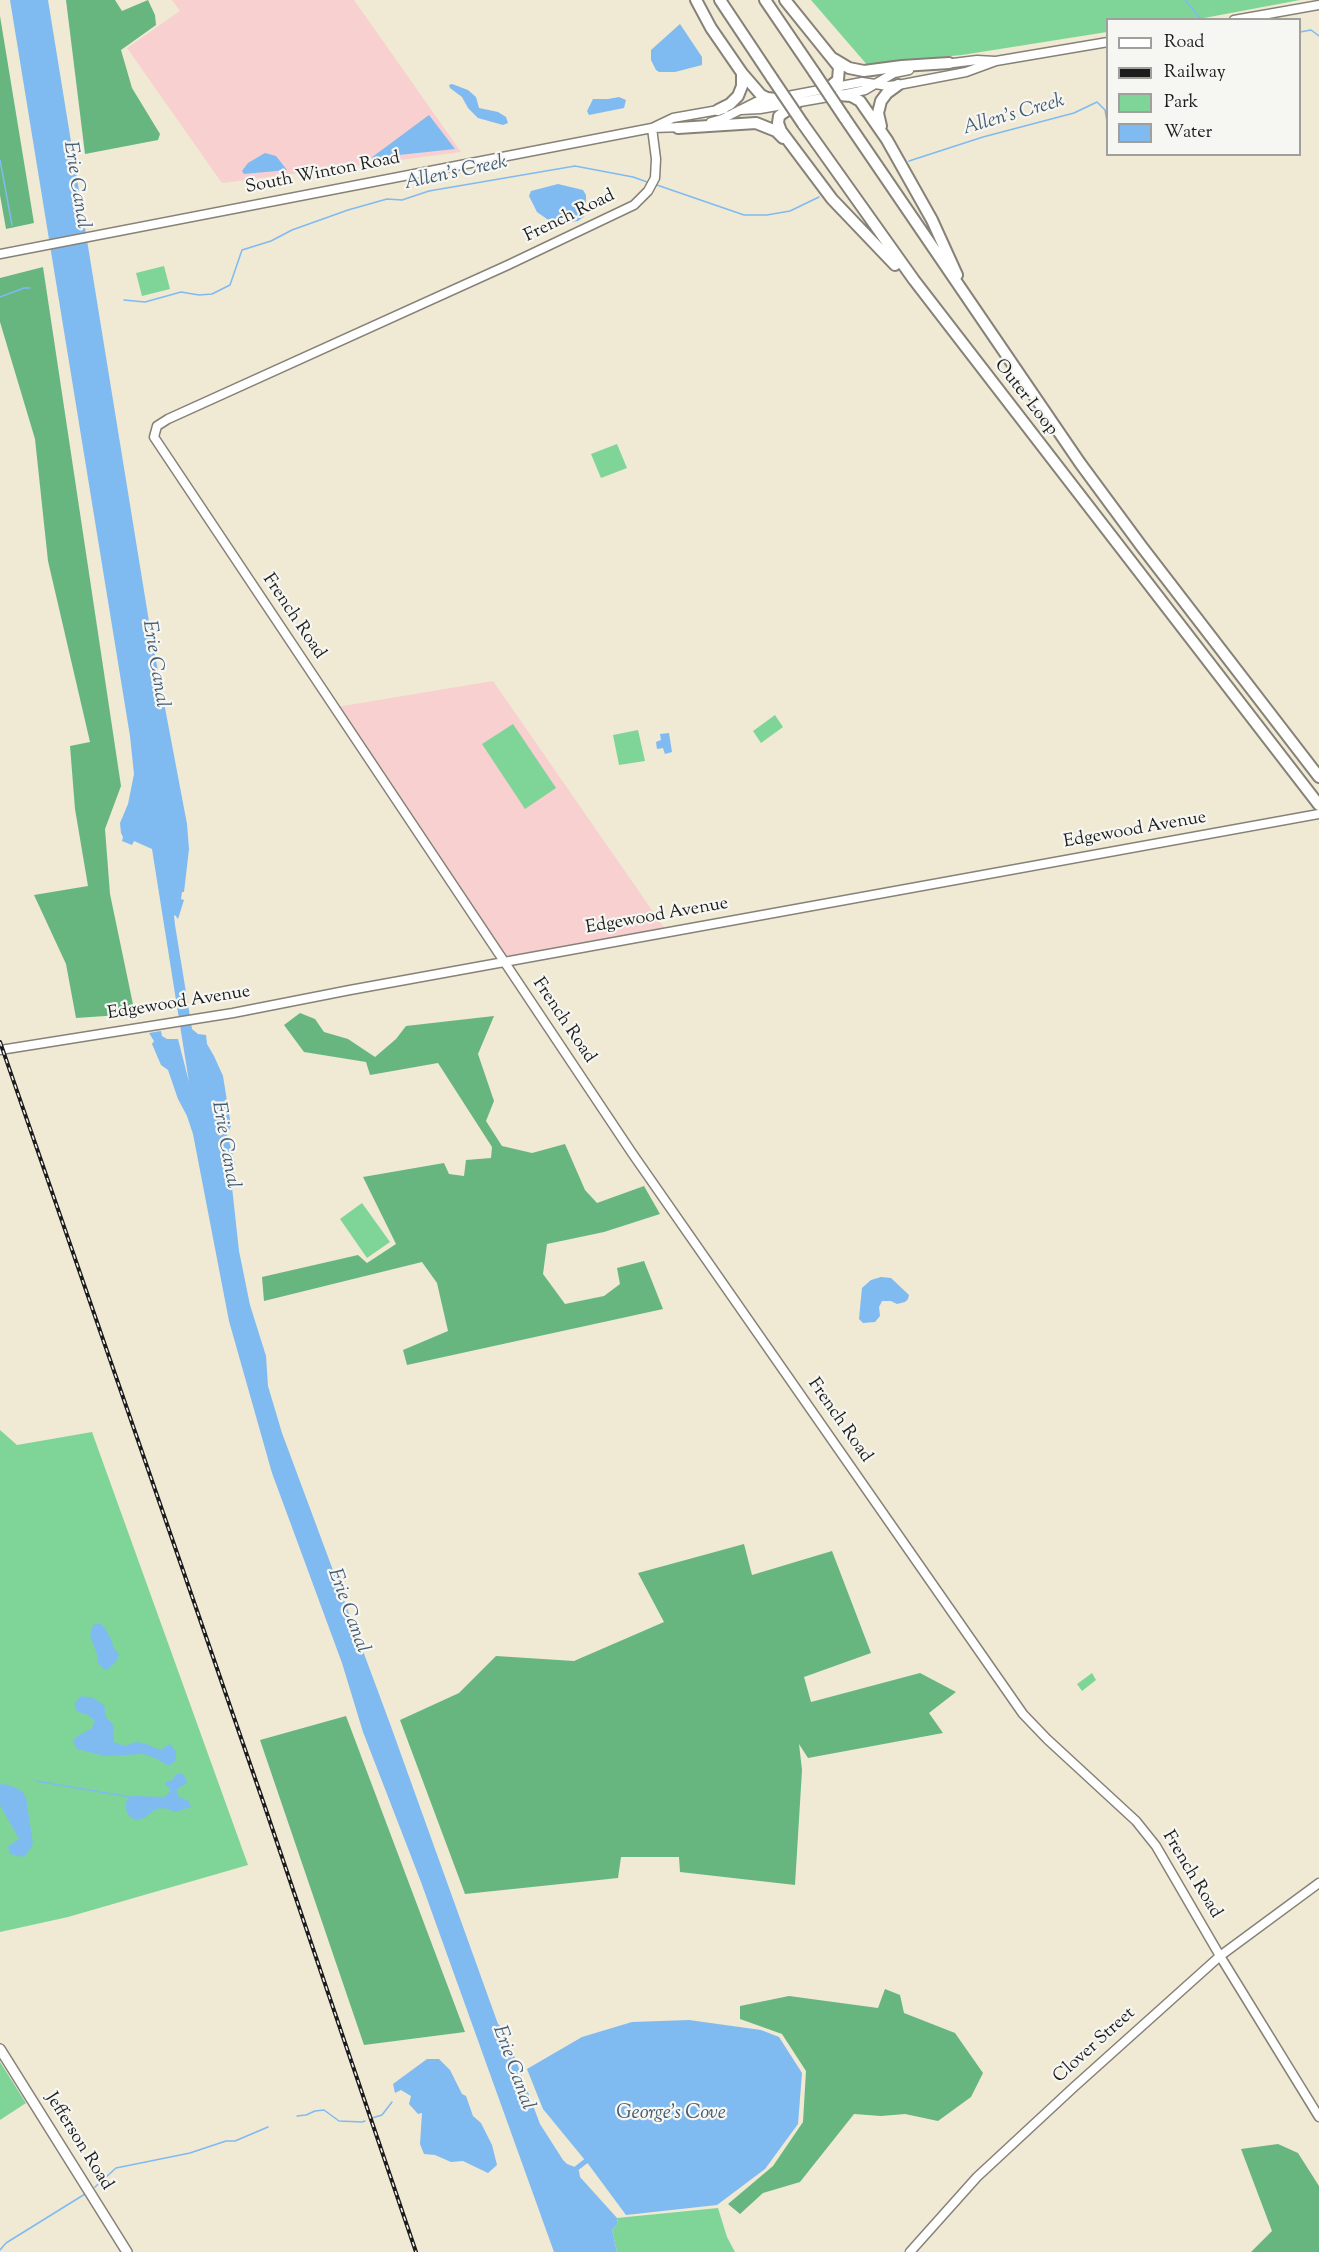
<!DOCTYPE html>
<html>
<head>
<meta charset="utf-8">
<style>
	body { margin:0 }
	#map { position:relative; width:1319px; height:2252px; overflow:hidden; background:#f0e9d4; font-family:"Sorts Mill Goudy",serif }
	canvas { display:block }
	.legend { position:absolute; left:1106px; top:18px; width:195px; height:138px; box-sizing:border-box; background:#f6f6f2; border:2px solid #9f9f9c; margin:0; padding:8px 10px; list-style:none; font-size:18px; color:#1c1c1c }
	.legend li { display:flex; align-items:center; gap:12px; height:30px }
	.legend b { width:30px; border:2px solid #9f9f9c }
</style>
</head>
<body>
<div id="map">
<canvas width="1319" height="2252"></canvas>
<ul class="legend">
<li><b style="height:8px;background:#fff"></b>Road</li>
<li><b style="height:8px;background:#1c1c1c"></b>Railway</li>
<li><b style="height:16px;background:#7fd598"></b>Park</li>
<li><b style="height:16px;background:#7fbaf1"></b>Water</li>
</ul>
</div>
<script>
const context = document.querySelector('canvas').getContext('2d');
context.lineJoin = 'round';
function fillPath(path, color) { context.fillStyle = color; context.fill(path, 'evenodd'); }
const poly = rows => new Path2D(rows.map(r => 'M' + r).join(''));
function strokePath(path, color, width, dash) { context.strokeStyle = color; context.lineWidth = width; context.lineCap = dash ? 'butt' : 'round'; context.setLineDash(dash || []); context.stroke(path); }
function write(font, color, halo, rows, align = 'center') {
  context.font = font + ' "Sorts Mill Goudy",serif'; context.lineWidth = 4.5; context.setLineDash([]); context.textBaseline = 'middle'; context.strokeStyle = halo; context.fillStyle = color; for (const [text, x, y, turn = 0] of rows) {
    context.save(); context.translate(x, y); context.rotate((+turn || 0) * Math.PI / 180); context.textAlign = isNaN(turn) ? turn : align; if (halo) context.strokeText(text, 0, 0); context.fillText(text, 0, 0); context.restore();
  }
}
fillPath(poly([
	[172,0,354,0,461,152,222,183,127,48,180,11],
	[493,681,665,929,512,956,503,954,337,707]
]), '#f7d0cf');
fillPath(poly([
	[811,0,1300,0,1204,18,1108,20,1107,32,962,55,918,59,869,67],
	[164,266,170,289,142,296,136,273],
	[617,444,627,468,601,478,591,454],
	[775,715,783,727,761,743,753,731],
	[513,724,556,788,525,809,482,744],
	[638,730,645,761,619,765,613,735],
	[362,1203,390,1242,367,1258,340,1219],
	[0,1430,17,1445,92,1432,248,1865,68,1917,0,1932],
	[1092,1673,1096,1680,1082,1691,1077,1684],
	[0,2062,26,2103,0,2120],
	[718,2208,727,2237,735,2252,617,2252,612,2230,618,2223,617,2218]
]), '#7fd598');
fillPath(poly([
	[66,0,115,0,122,11,148,0,155,15,156,25,121,50,132,88,160,134,158,140,85,154],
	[0,16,34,223,6,229,0,195],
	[43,267,121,786,105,829,110,894,135,1014,76,1018,66,964,34,895,88,886,75,809,70,746,90,742,48,561,35,439,0,322,0,278],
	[300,1013,315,1019,324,1032,348,1039,375,1057,396,1039,406,1026,494,1016,478,1054,494,1101,486,1121,502,1146,532,1153,565,1144,585,1190,597,1203,644,1186,660,1214,604,1232,547,1244,543,1274,565,1304,604,1296,620,1284,617,1268,644,1261,663,1309,407,1365,403,1350,448,1331,437,1283,422,1262,264,1301,262,1277,358,1255,367,1263,396,1244,363,1177,444,1163,449,1174,464,1176,466,1160,491,1158,492,1147,438,1063,370,1075,366,1062,304,1052,284,1025],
	[744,1544,752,1575,832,1551,871,1653,804,1677,811,1702,920,1673,956,1692,929,1713,943,1733,808,1758,799,1744,802,1770,795,1885,680,1872,679,1857,621,1857,618,1878,465,1894,400,1720,459,1693,496,1656,574,1661,664,1622,638,1573],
	[346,1716,465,2032,364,2045,260,1740],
	[885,1989,900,1995,904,2013,955,2033,983,2073,971,2097,938,2121,905,2114,881,2116,854,2114,800,2182,763,2193,740,2214,728,2204,773,2166,803,2122,806,2071,782,2034,740,2019,740,2006,789,1996,878,2008],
	[1278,2144,1298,2153,1319,2186,1319,2252,1251,2252,1272,2231,1241,2149]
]), '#67b680');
fillPath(poly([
	[10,0,48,0,151,634,187,824,189,849,184,892,182,892,181,899,184,900,178,919,175,915,174,916,175,925,192,1029,198,1034,206,1035,207,1044,214,1056,223,1076,231,1126,227,1134,235,1163,232,1187,239,1251,250,1305,266,1356,268,1386,282,1433,389,1721,498,2024,504,2029,540,2124,563,2160,567,2164,575,2167,579,2171,580,2177,617,2218,618,2223,612,2230,617,2252,554,2252,421,1882,363,1732,342,1663,272,1473,229,1321,193,1134,187,1116,178,1099,168,1070,161,1065,152,1044,154,1041,149,1033,161,1031,162,1036,167,1039,178,1039,189,1082,152,849,134,841,132,845,122,841,123,837,121,833,120,823,128,804,134,774,130,736],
	[680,24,702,57,702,65,675,72,659,72,656,70,651,60,651,50],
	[452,84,468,90,476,97,479,108,498,112,506,117,508,123,503,125,478,118,468,108,462,97,450,88,449,85],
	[619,97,626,100,624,108,589,115,587,111,593,99,608,99],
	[429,115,455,149,371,158],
	[265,153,276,156,287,170,244,174,242,171,248,163],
	[558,184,583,190,586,195,586,215,578,221,554,224,537,212,529,196,531,191],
	[669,733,672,752,665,754,663,748,657,749,656,742,661,740,660,734],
	[881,1277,891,1278,909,1295,908,1299,905,1302,897,1304,891,1301,882,1301,879,1307,880,1316,875,1322,863,1323,859,1319,862,1288,871,1280],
	[100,1623,105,1628,112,1641,113,1647,119,1654,117,1660,107,1670,104,1670,98,1663,98,1657,90,1635,93,1625],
	[81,1696,93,1698,104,1705,106,1717,113,1725,114,1742,125,1746,136,1742,146,1744,160,1750,170,1744,176,1751,176,1760,169,1766,157,1759,144,1754,104,1756,77,1749,73,1741,76,1737,92,1728,95,1721,88,1715,78,1712,75,1708,75,1703],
	[180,1773,184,1775,187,1783,177,1789,177,1794,179,1797,189,1801,191,1807,175,1812,165,1808,156,1809,144,1818,136,1820,129,1816,126,1809,126,1802,129,1798,132,1796,164,1797,170,1792,170,1788,165,1784,165,1782,173,1780,175,1775],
	[0,1784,9,1785,22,1791,26,1798,33,1843,29,1851,23,1857,10,1854,8,1846,19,1839,0,1805],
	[689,2020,761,2030,779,2037,802,2073,798,2124,765,2169,717,2205,626,2215,589,2165,543,2109,527,2069,582,2037,632,2022],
	[427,2059,439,2059,450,2070,462,2094,466,2096,473,2116,481,2123,492,2145,497,2165,488,2173,463,2161,451,2162,435,2155,424,2154,420,2144,422,2113,418,2114,409,2104,411,2096,401,2090,395,2093,393,2084]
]), '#7fbaf1');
strokePath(poly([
	[1185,0,1200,18],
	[1300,32,1311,30,1319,36],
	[0,160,12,225],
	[909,161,983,137,1074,113,1097,102,1105,110,1108,127],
	[654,184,744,215,767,215,790,211,819,197],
	[0,297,24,288,30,288],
	[124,300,145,302,181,292,199,295,212,294,230,285,242,250,271,241,292,230,348,210,387,199,402,200,429,191,575,166,633,177,650,183],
	[36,1781,130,1797],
	[297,2116,306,2115,315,2111,324,2110,339,2121,362,2122,365,2121],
	[372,2118,382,2115,392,2102],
	[95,2187,116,2168,190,2153,226,2141,235,2141,268,2127],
	[0,2250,6,2243,85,2194]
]), '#7fbaf1', 1.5);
strokePath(poly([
	[577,2168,586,2161]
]), '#7fbaf1', 5);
const secondary = poly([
	[1234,20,1319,5],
	[945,64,977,60,995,61],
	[846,94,865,90,894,73,909,70],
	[740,110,760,109,834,96],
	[711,122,722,119,756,102,862,82,888,86,898,85,966,72,996,61,1108,42],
	[652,128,656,159,655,178,648,191,634,205,508,265,168,419,157,426,154,437,632,1153,1023,1714,1047,1739,1136,1821,1156,1846,1220,1956,1319,2117],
	[652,128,673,118,724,109],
	[0,254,652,128,683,127],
	[0,1050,233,1013,350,990,1319,814],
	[910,2252,977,2177,1074,2087,1220,1956,1319,1883]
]);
const primary = poly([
	[0,2049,127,2252]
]);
const highway = poly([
	[696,0,711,28,742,73,761,95,767,98,777,99],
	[720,0,772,78],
	[765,0,814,72],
	[785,0,839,67,838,80,827,89],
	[834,59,849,68,864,71,902,66,949,63],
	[839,95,851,96,860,101,887,140,932,220,957,275],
	[796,104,779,116,778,123,781,131,832,199,895,265],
	[718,110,730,104,738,96,742,86,742,73],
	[844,117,1080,463,1142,547,1319,777],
	[803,124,914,280,1319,805],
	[881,126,878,113,881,101,887,93,898,85],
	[678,128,756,123,776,131,783,138]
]);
strokePath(secondary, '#868278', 11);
strokePath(primary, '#868278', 12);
strokePath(highway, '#868278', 14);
strokePath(secondary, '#fff', 8);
strokePath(primary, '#fff', 9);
strokePath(highway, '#fff', 10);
const rail = poly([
	[0,1042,266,1810,416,2252]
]);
strokePath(rail, '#1c1c1c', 4);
strokePath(rail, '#f6f6f2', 1.5, [4.5]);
const highwayBridge = poly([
	[814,72,844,117],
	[772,78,803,124]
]);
strokePath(highwayBridge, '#868278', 14, []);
strokePath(highwayBridge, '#fff', 10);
write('18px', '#1c1c1c', '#f6f6f2', [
	["South Winton Road",323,174,-11],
	["French Road",570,217,-26],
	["Outer Loop",1025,398,52],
	["French Road",293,617,56],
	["Edgewood Avenue",1135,831,-10],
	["Edgewood Avenue",657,917,-10],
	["Edgewood Avenue",179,1004,-9],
	["French Road",563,1021,56],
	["French Road",839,1421,55],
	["French Road",1191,1875,59],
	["Clover Street",1095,2046,-42],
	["Jefferson Road",78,2142,58]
]);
write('italic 20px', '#445b71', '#f6f6f2', [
	["Allen's Creek",1014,116,-16],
	["Allen's Creek",456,174,-12],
	["Erie Canal",75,185,81],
	["Erie Canal",154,664,81],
	["Erie Canal",224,1145,80],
	["Erie Canal",347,1611,70],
	["Erie Canal",512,2068,70],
	["George's Cove",671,2115]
]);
</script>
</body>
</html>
